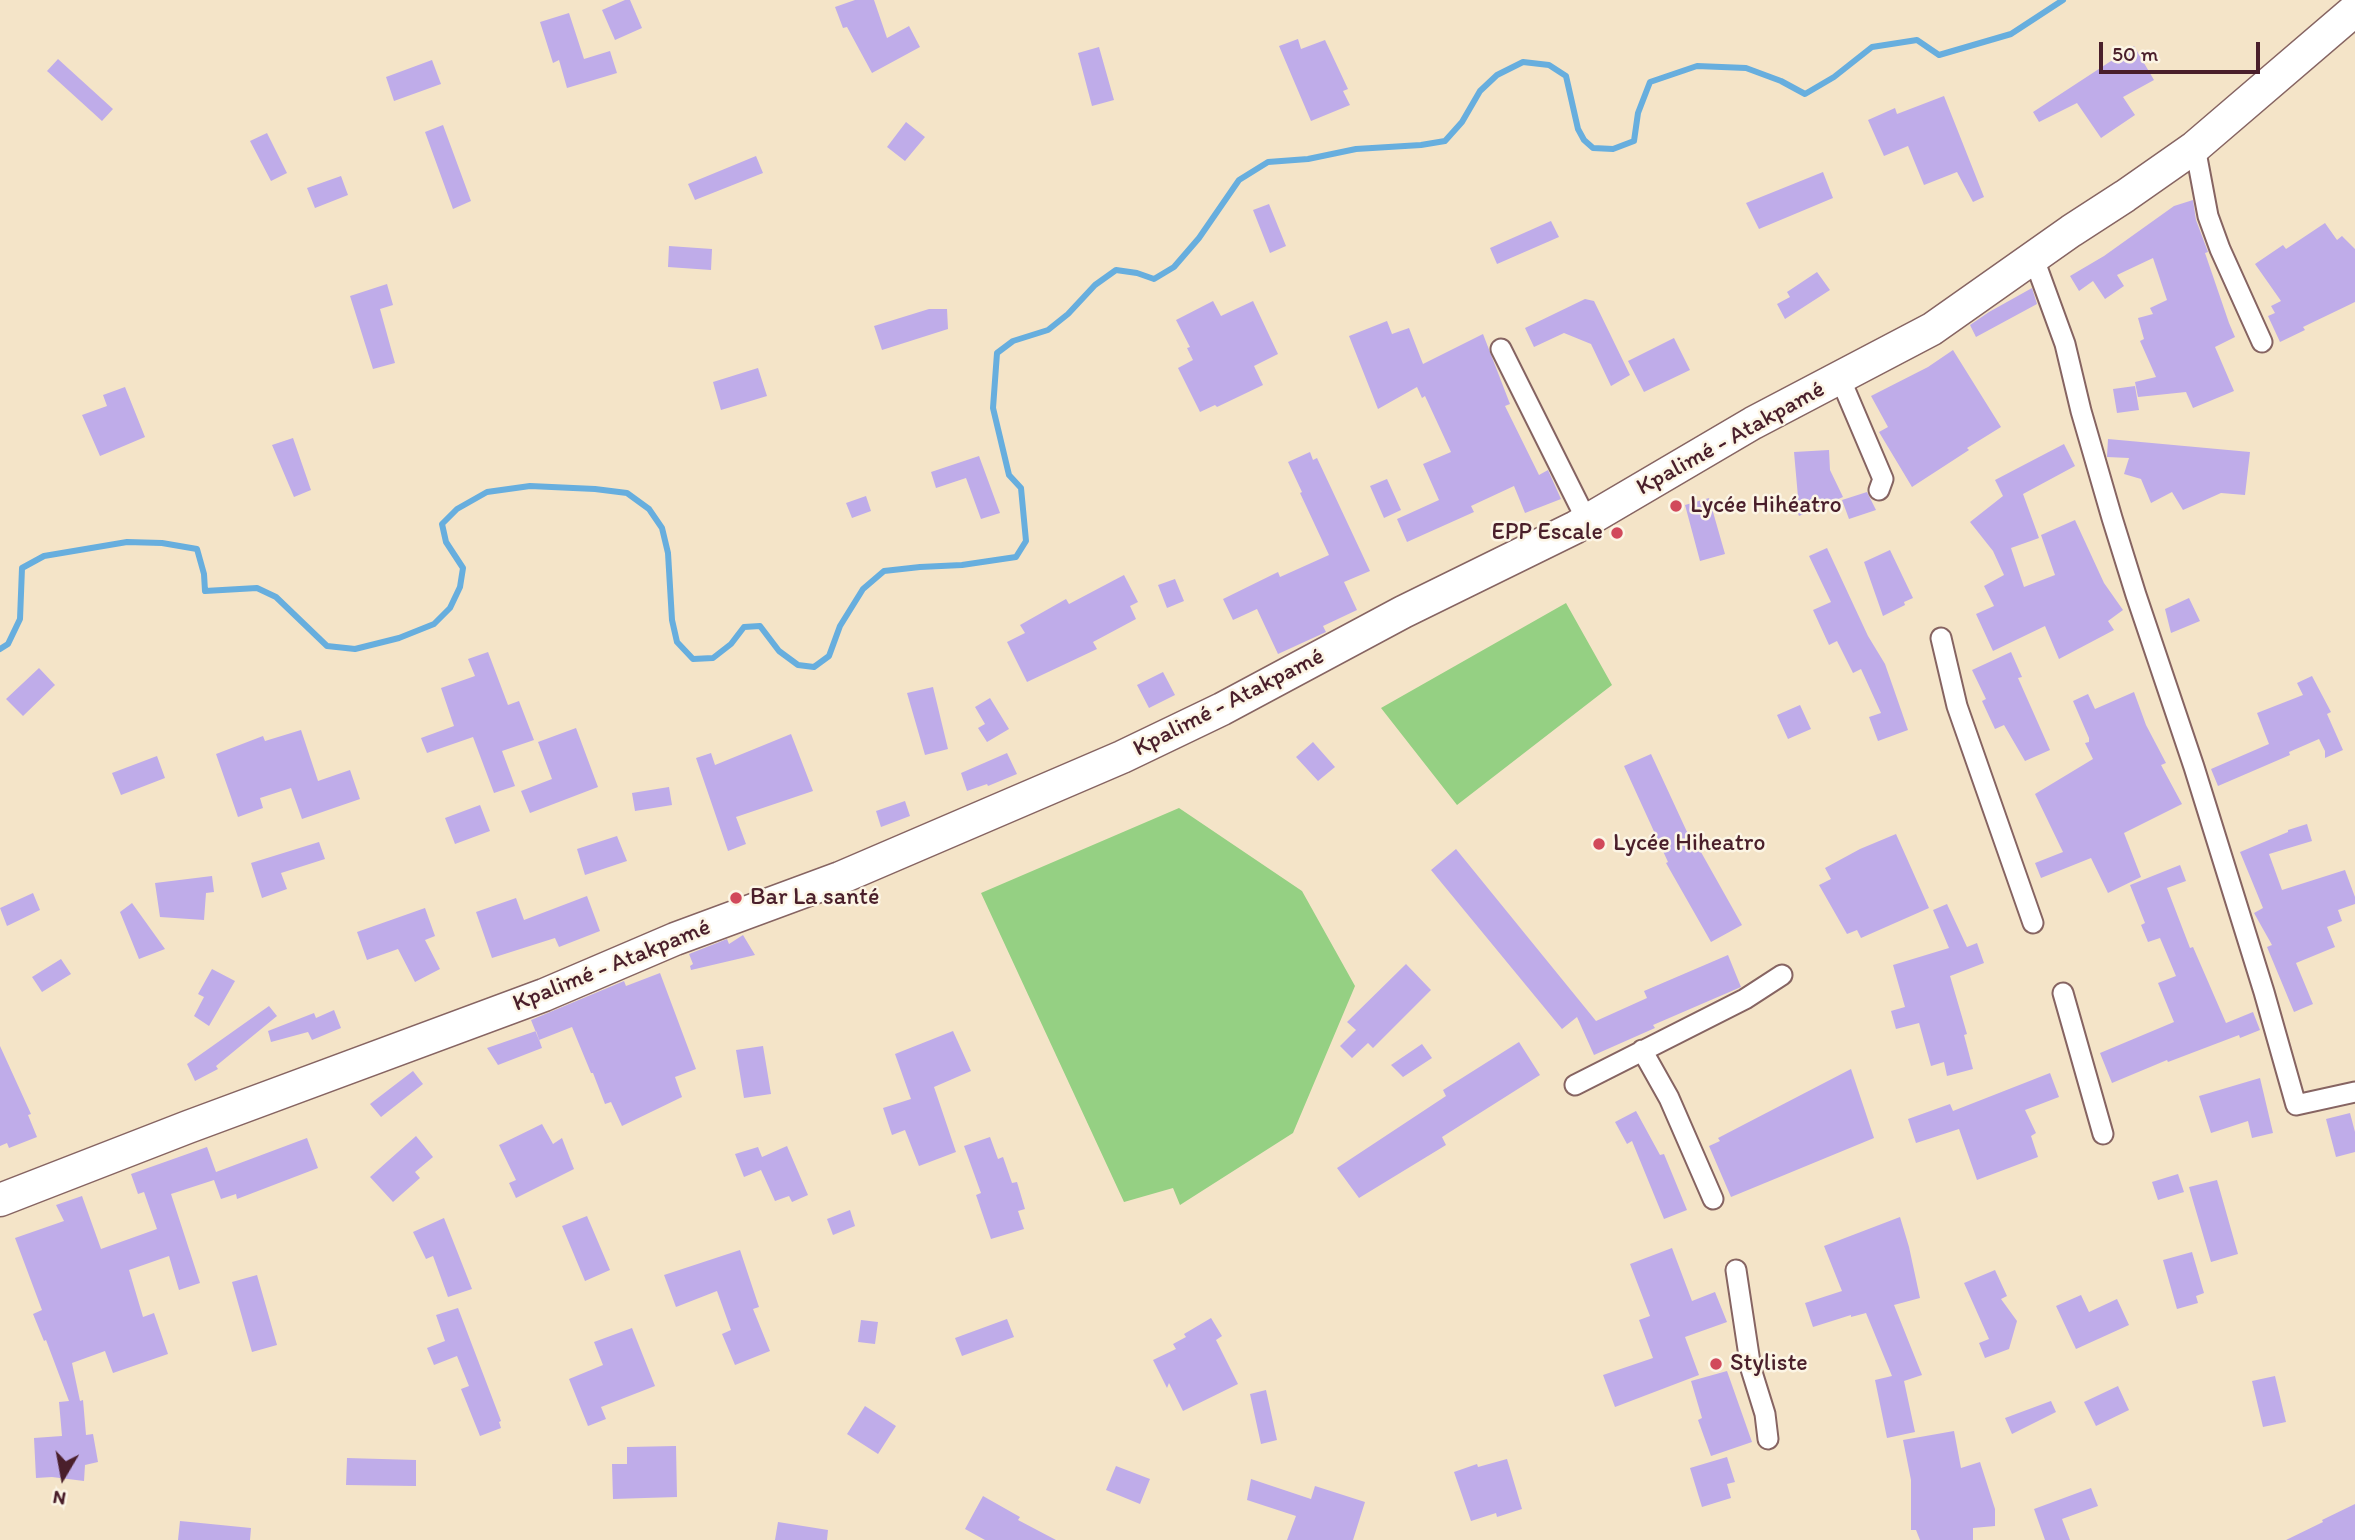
<!DOCTYPE html>
<html>
<head>
<meta charset="utf-8">
<style>
	body { margin:0 }
	#map { position:relative; width:2355px; height:1540px; overflow:hidden; background:#f4e4c8; font-family:Itim,sans-serif }
	canvas { display:block }
	.north { position:absolute; left:28px; top:1442px; width:70px; height:70px; -webkit-text-stroke:5px #fcf5e5; paint-order:stroke; rotate:190deg; font-size:19px; font-weight:700; line-height:28px; text-align:center; color:#4a1f2b }
	.north::after { content:''; display:block; margin:auto; width:24px; height:32px; background:#4a1f2b; clip-path:polygon(50% 0,100% 100%,50% 72%,0 100%) }
	.scale { position:absolute; left:2099px; top:42px; width:161px; height:32px; box-sizing:border-box; border:4px solid #4a1f2b; border-top:0; padding-left:9px; font-size:21px; line-height:24px; white-space:nowrap; color:#4a1f2b; -webkit-text-stroke:5px #fcf5e5; paint-order:stroke }
</style>
</head>
<body>
<div id="map">
<canvas width="2355" height="1540"></canvas>
<div class="north">N</div>
<div class="scale">50 m</div>
</div>
<script>
const context = document.querySelector('canvas').getContext('2d');
context.lineJoin = 'round';
function fillPath(path, color) { context.fillStyle = color; context.fill(path, 'evenodd'); }
const poly = rows => new Path2D(rows.map(r => 'M' + r).join(''));
function strokePath(path, color, width, dash) { context.strokeStyle = color; context.lineWidth = width; context.lineCap = dash ? 'butt' : 'round'; context.setLineDash(dash || []); context.stroke(path); }
function write(font, color, halo, rows, align = 'center') {
  context.font = font + ' Itim,sans-serif'; context.lineWidth = 5; context.setLineDash([]); context.textBaseline = 'middle'; context.strokeStyle = halo; context.fillStyle = color; for (const [text, x, y, turn = 0] of rows) {
    context.save(); context.translate(x, y); context.rotate((+turn || 0) * Math.PI / 180); context.textAlign = isNaN(turn) ? turn : align; if (halo) context.strokeText(text, 0, 0); context.fillText(text, 0, 0); context.restore();
  }
}
fillPath(poly([
	[1566,603,1612,685,1457,805,1381,708],
	[1179,808,1302,891,1355,986,1293,1133,1180,1205,1173,1188,1124,1202,981,893]
]), '#95d083');
strokePath(poly([
	[0,649,8,644,20,619,22,568,44,556,127,542,162,543,197,549,204,574,205,591,257,588,276,597,327,646,355,649,399,638,434,624,450,608,460,587,463,568,446,542,442,524,457,509,487,492,530,486,595,489,627,493,649,509,662,528,668,553,672,620,677,642,693,659,713,658,731,644,744,627,760,626,779,651,798,665,814,667,829,656,840,626,863,589,884,571,920,567,962,565,1016,557,1026,541,1021,488,1009,475,993,408,997,353,1013,341,1048,330,1068,314,1095,285,1116,270,1137,273,1154,279,1174,267,1199,238,1239,180,1268,162,1308,159,1356,149,1421,145,1445,141,1462,122,1480,91,1497,75,1523,62,1549,65,1566,76,1578,129,1584,140,1593,148,1613,149,1634,141,1638,113,1650,82,1697,66,1746,68,1781,81,1805,94,1834,77,1872,47,1917,40,1939,55,2011,34,2063,0]
]), '#67aede', 6);
fillPath(poly([
	[625,0,630,0,642,28,615,40,602,10],
	[855,0,874,0,887,38,909,26,920,47,872,73,847,27,843,28,835,7],
	[569,13,584,59,610,51,617,73,567,88,559,60,553,63,540,22],
	[1298,39,1301,49,1325,40,1348,89,1343,91,1350,105,1311,121,1279,46],
	[2134,46,2154,80,2123,97,2135,115,2101,138,2077,103,2039,122,2033,112],
	[1099,47,1114,100,1092,106,1078,53],
	[58,59,113,109,102,121,47,71],
	[432,60,441,84,394,101,386,77],
	[1944,96,1984,197,1973,202,1957,172,1924,185,1908,146,1884,156,1868,120,1895,108,1897,114],
	[906,122,925,137,905,161,887,147],
	[443,125,471,201,453,209,425,132],
	[267,133,287,173,271,181,250,141],
	[756,156,763,173,695,200,688,184],
	[1823,172,1833,198,1759,229,1746,203],
	[341,176,348,195,315,208,307,188],
	[2193,200,2196,220,2208,252,2205,253,2229,323,2235,337,2215,347,2234,391,2193,408,2186,392,2138,397,2135,382,2156,377,2140,341,2144,339,2138,318,2153,314,2150,308,2167,300,2153,258,2117,275,2124,286,2105,299,2093,281,2079,291,2070,276,2104,256,2174,206],
	[1269,204,1286,246,1270,253,1253,210],
	[1551,221,1559,237,1497,264,1490,248],
	[2325,223,2337,240,2342,236,2355,249,2355,302,2303,327,2305,330,2280,342,2268,316,2275,313,2271,306,2281,301,2255,264,2283,245,2286,249],
	[669,246,712,249,711,270,668,267],
	[1817,272,1830,290,1785,319,1777,304,1790,297,1787,292],
	[387,284,393,305,380,309,395,363,373,369,350,296],
	[2032,288,2037,304,1976,337,1970,325,1989,312],
	[1585,299,1594,301,1630,375,1611,386,1591,344,1564,333,1534,347,1525,328],
	[1213,301,1221,316,1253,301,1278,354,1254,366,1263,385,1217,407,1215,405,1200,412,1178,368,1193,360,1187,348,1190,347,1176,320],
	[929,309,947,309,948,329,882,350,874,326],
	[1387,321,1392,334,1409,328,1423,364,1483,334,1510,404,1505,406,1539,475,1548,470,1561,499,1525,513,1514,486,1471,506,1474,512,1407,542,1397,519,1439,500,1423,464,1451,452,1425,396,1422,398,1417,387,1378,409,1349,336],
	[1674,338,1690,370,1644,392,1628,361],
	[1953,350,2001,427,1967,448,1969,450,1912,487,1879,432,1888,427,1871,396,1928,367],
	[758,368,767,396,721,410,713,382],
	[2135,386,2139,410,2117,413,2113,389],
	[125,387,145,437,100,456,82,415,107,406,103,395],
	[293,438,311,490,294,497,272,445],
	[2108,439,2250,452,2245,495,2221,493,2183,510,2172,492,2151,503,2141,479,2124,474,2129,458,2107,457],
	[2064,444,2075,466,2023,494,2039,538,2011,548,2024,587,2055,575,2041,535,2075,520,2104,583,2123,610,2108,621,2114,630,2059,659,2045,626,1993,651,1976,614,1994,606,1984,586,2004,575,1993,551,1970,522,2003,496,1995,480],
	[1829,450,1830,470,1843,497,1799,516,1792,499,1798,497,1794,452],
	[1310,452,1313,460,1317,458,1370,571,1344,582,1357,610,1323,626,1326,632,1278,654,1257,609,1233,620,1223,599,1278,572,1280,577,1329,555,1300,493,1302,492,1288,462],
	[979,456,1000,513,981,519,966,478,936,488,931,472],
	[1387,479,1401,510,1384,518,1370,486],
	[1867,492,1876,510,1849,519,1842,500],
	[866,496,871,511,852,518,846,503],
	[1709,498,1725,554,1700,561,1685,505],
	[1827,548,1868,636,1885,664,1908,730,1878,741,1869,717,1881,713,1861,669,1853,673,1837,641,1829,645,1813,610,1831,602,1809,556],
	[1890,550,1913,598,1904,602,1905,605,1883,616,1864,562],
	[1124,575,1138,602,1130,606,1136,619,1093,642,1097,649,1027,682,1007,642,1025,633,1020,625,1066,599,1069,604],
	[1175,579,1184,601,1167,608,1158,585],
	[2189,598,2200,621,2171,633,2165,609],
	[488,652,508,705,519,701,534,740,502,751,515,786,494,793,473,737,427,753,421,738,454,726,441,688,475,676,468,659],
	[2011,652,2022,677,2018,678,2050,750,2025,761,2004,725,1995,729,1982,701,1986,699,1972,670],
	[39,668,55,685,23,716,6,699],
	[1163,672,1175,695,1149,708,1137,685],
	[2312,676,2331,712,2327,714,2343,750,2325,758,2325,751,2319,739,2289,752,2290,755,2218,786,2211,769,2269,744,2257,713,2303,695,2297,683],
	[933,687,948,749,925,755,907,693],
	[2134,692,2146,725,2166,763,2161,765,2182,804,2124,833,2141,877,2108,893,2091,858,2041,878,2035,863,2063,852,2035,794,2093,759,2085,743,2089,742,2089,738,2073,701,2088,694,2095,709],
	[990,698,1009,729,987,742,978,728,985,724,975,707],
	[1800,705,1811,729,1788,739,1777,715],
	[576,728,598,787,530,813,521,791,552,779,538,742],
	[301,730,318,781,350,770,360,799,302,819,291,788,260,798,263,808,238,817,216,754,263,736,265,741],
	[791,734,813,791,736,817,746,844,728,851,696,758,711,753,715,765],
	[1313,742,1335,767,1318,781,1296,757],
	[1007,753,1017,774,988,786,987,784,967,791,961,773],
	[1651,754,1694,847,1697,845,1742,925,1711,942,1666,863,1668,862,1624,766],
	[157,756,165,778,121,795,112,773],
	[669,787,672,805,635,811,632,793],
	[905,801,910,816,881,827,876,811],
	[480,805,490,831,455,844,445,818],
	[2307,824,2312,841,2269,854,2282,890,2345,870,2355,897,2355,904,2338,910,2342,921,2327,927,2335,947,2296,963,2313,1004,2294,1012,2267,947,2272,945,2254,913,2263,908,2240,852,2288,832,2288,830],
	[1896,834,1929,908,1861,938,1857,930,1847,934,1819,885,1831,879,1825,868,1860,849],
	[617,836,627,861,585,875,577,849],
	[319,842,325,859,281,873,287,889,262,898,251,863],
	[1456,849,1596,1021,1647,998,1644,991,1728,955,1741,987,1653,1025,1655,1028,1594,1055,1577,1017,1562,1029,1431,870],
	[2180,865,2186,881,2167,888,2190,948,2193,947,2226,1023,2253,1012,2260,1030,2240,1038,2239,1035,2168,1062,2167,1060,2112,1083,2100,1053,2174,1022,2158,983,2176,976,2160,938,2148,942,2141,925,2145,923,2130,885],
	[212,876,214,892,206,893,204,920,160,917,155,883],
	[33,893,40,910,7,926,0,908],
	[587,896,600,931,559,947,555,938,492,958,476,912,516,898,524,920],
	[132,903,165,949,139,959,120,912],
	[1947,904,1967,947,1977,943,1984,963,1950,976,1967,1034,1964,1035,1973,1069,1947,1076,1944,1062,1931,1066,1919,1023,1896,1029,1891,1011,1905,1007,1893,965,1949,948,1933,910],
	[425,908,435,936,425,940,440,969,415,982,398,949,367,960,357,932],
	[743,935,755,955,691,970,690,966,693,964,689,954,727,939,729,944],
	[61,959,71,974,42,992,32,977],
	[1406,964,1431,990,1373,1048,1368,1043,1352,1058,1340,1046,1356,1030,1347,1022],
	[212,969,235,981,209,1026,194,1016,204,997,198,994],
	[660,973,696,1069,675,1077,682,1097,622,1126,611,1102,605,1104,593,1073,591,1073,572,1027,539,1040,531,1020,624,981,626,986],
	[269,1006,277,1016,216,1066,218,1069,195,1081,187,1064],
	[334,1010,341,1028,312,1040,308,1032,271,1042,268,1031,314,1013,316,1018],
	[536,1031,542,1048,498,1065,487,1048],
	[953,1031,971,1071,934,1087,956,1152,919,1166,905,1130,892,1135,883,1108,911,1099,895,1054],
	[1519,1042,1540,1075,1442,1137,1446,1145,1359,1198,1337,1168,1446,1096,1443,1090],
	[1422,1044,1432,1058,1403,1077,1391,1065],
	[0,1046,31,1114,28,1115,37,1137,9,1148,7,1143,0,1146],
	[763,1046,771,1094,744,1098,736,1050],
	[1851,1069,1874,1138,1731,1197,1709,1146,1720,1141,1718,1138],
	[413,1071,423,1084,381,1117,370,1104],
	[2050,1073,2059,1097,2025,1110,2036,1133,2031,1136,2038,1157,1977,1180,1959,1129,1916,1143,1908,1119,1950,1104,1953,1111],
	[2260,1078,2273,1133,2252,1138,2248,1121,2211,1133,2199,1096],
	[1636,1111,1660,1155,1664,1154,1687,1210,1664,1219,1632,1141,1627,1144,1615,1122],
	[2350,1113,2355,1132,2355,1152,2336,1157,2326,1119],
	[542,1124,553,1144,562,1138,574,1169,516,1198,509,1183,516,1180,499,1145],
	[416,1136,433,1157,415,1172,420,1178,393,1202,370,1177],
	[990,1137,998,1159,1003,1157,1012,1183,1017,1182,1025,1209,1018,1211,1024,1229,991,1239,976,1195,981,1193,964,1146],
	[307,1138,318,1168,237,1199,236,1194,221,1199,214,1180,171,1194,200,1283,179,1290,169,1256,129,1270,143,1317,154,1313,168,1354,113,1373,105,1351,72,1363,80,1401,83,1400,86,1435,93,1434,98,1462,85,1465,84,1481,52,1477,36,1478,34,1438,62,1436,59,1402,69,1401,46,1340,44,1341,33,1314,42,1310,15,1238,64,1221,56,1205,82,1196,101,1249,157,1229,144,1192,138,1194,131,1174,207,1147,216,1172],
	[787,1146,808,1195,792,1202,789,1196,775,1201,761,1170,744,1177,735,1154,758,1147,762,1157],
	[2178,1174,2184,1192,2158,1200,2152,1182],
	[2217,1180,2238,1254,2211,1262,2189,1187],
	[850,1210,855,1226,833,1235,827,1219],
	[587,1216,610,1270,585,1281,562,1226],
	[1900,1217,1909,1247,1920,1298,1894,1305,1922,1375,1904,1381,1915,1432,1887,1438,1875,1380,1892,1376,1866,1313,1851,1317,1851,1315,1813,1327,1805,1303,1842,1291,1824,1246],
	[444,1218,472,1289,448,1297,433,1256,426,1259,413,1232],
	[1672,1248,1692,1301,1715,1292,1727,1322,1685,1337,1699,1375,1615,1407,1603,1375,1653,1358,1639,1320,1650,1316,1630,1264],
	[740,1250,759,1307,753,1309,770,1351,735,1365,722,1334,731,1330,717,1291,676,1307,664,1275],
	[2192,1252,2204,1293,2196,1296,2198,1303,2177,1309,2163,1260],
	[1995,1270,2007,1296,2001,1299,2017,1321,2009,1349,1985,1358,1979,1343,1989,1339,1964,1283],
	[257,1275,277,1345,252,1352,232,1282],
	[2081,1295,2089,1312,2117,1299,2129,1325,2076,1349,2056,1306],
	[458,1308,501,1421,499,1422,501,1428,480,1436,461,1389,469,1386,457,1356,434,1365,427,1348,445,1341,436,1315],
	[1211,1318,1222,1336,1216,1340,1238,1384,1183,1411,1169,1383,1167,1388,1153,1360,1176,1349,1173,1344,1186,1337,1184,1334],
	[1007,1319,1014,1337,962,1356,955,1338],
	[861,1320,878,1322,875,1344,858,1342],
	[632,1328,655,1386,601,1407,606,1419,588,1426,569,1379,603,1365,594,1342],
	[1727,1371,1752,1442,1711,1456,1698,1420,1702,1418,1691,1381],
	[2275,1376,2286,1422,2263,1427,2252,1381],
	[2118,1386,2129,1410,2096,1426,2084,1402],
	[1266,1390,1277,1440,1261,1444,1250,1394],
	[2051,1401,2056,1412,2012,1434,2005,1418],
	[865,1406,896,1426,878,1454,847,1434],
	[1954,1431,1961,1468,1980,1462,1995,1509,1995,1526,1973,1528,1973,1540,1920,1540,1916,1530,1911,1530,1911,1480,1903,1440],
	[676,1446,677,1497,613,1499,612,1464,627,1464,627,1447],
	[1727,1457,1735,1482,1727,1484,1731,1498,1702,1507,1690,1468],
	[347,1458,416,1460,416,1486,346,1485],
	[1507,1459,1522,1509,1497,1517,1496,1513,1471,1521,1454,1472,1477,1464,1478,1467],
	[1116,1466,1150,1479,1140,1504,1106,1490],
	[1251,1479,1311,1499,1315,1486,1365,1502,1353,1540,1287,1540,1296,1516,1247,1500],
	[2091,1488,2098,1506,2062,1519,2070,1540,2045,1540,2034,1509],
	[983,1496,1020,1517,1018,1520,1056,1540,985,1540,965,1529],
	[2355,1504,2355,1540,2286,1540,2323,1522,2322,1520],
	[180,1521,251,1528,250,1540,178,1540],
	[778,1522,828,1530,827,1540,775,1540]
]), '#bface9');
const minor = poly([
	[2195,147,2208,216,2220,249,2262,342],
	[2034,259,2065,344,2081,411,2112,518,2136,595,2194,767,2264,992,2296,1105,2355,1092],
	[1501,349,1587,521],
	[1840,378,1883,479,1879,490],
	[1941,638,1957,706,2033,923],
	[2063,993,2103,1134],
	[1642,1050,1669,1098,1713,1199],
	[1575,1085,1745,999,1782,975],
	[1736,1270,1751,1369,1765,1414,1768,1439]
]);
const primary = poly([
	[0,1200,188,1127,544,995,675,939,840,878,1122,757,1222,709,1403,612,1576,527,1753,423,1932,329,2071,231,2125,196,2195,147,2355,10]
]);
strokePath(minor, '#866462', 23);
strokePath(primary, '#866462', 35);
strokePath(minor, '#fff', 19);
strokePath(primary, '#fff', 32);
for (const [x, y, r, color] of [
	[1676,506,7,"#d1495b"],
	[1617,533,7,"#d1495b"],
	[1599,844,7,"#d1495b"],
	[736,898,7,"#d1495b"],
	[1716,1364,7,"#d1495b"]
]) { const dot = new Path2D(); dot.arc(x, y, r, 0, 2 * Math.PI); context.fillStyle = color; context.fill(dot); strokePath(dot, '#fcf5e5', 2.5); }
write('24px', '#4a1f2b', '#fcf5e5', [
	["Kpalimé - Atakpamé",1731,439,-29],
	["Kpalimé - Atakpamé",1229,703,-27],
	["Kpalimé - Atakpamé",612,966,-22]
]);
write('24px', '#4a1f2b', '#fcf5e5', [
	["Lycée Hihéatro",1690,506],
	["EPP Escale",1603,533,"right"],
	["Lycée Hiheatro",1613,844],
	["Bar La santé",750,898],
	["Styliste",1730,1364]
], 'left');
</script>
</body>
</html>
